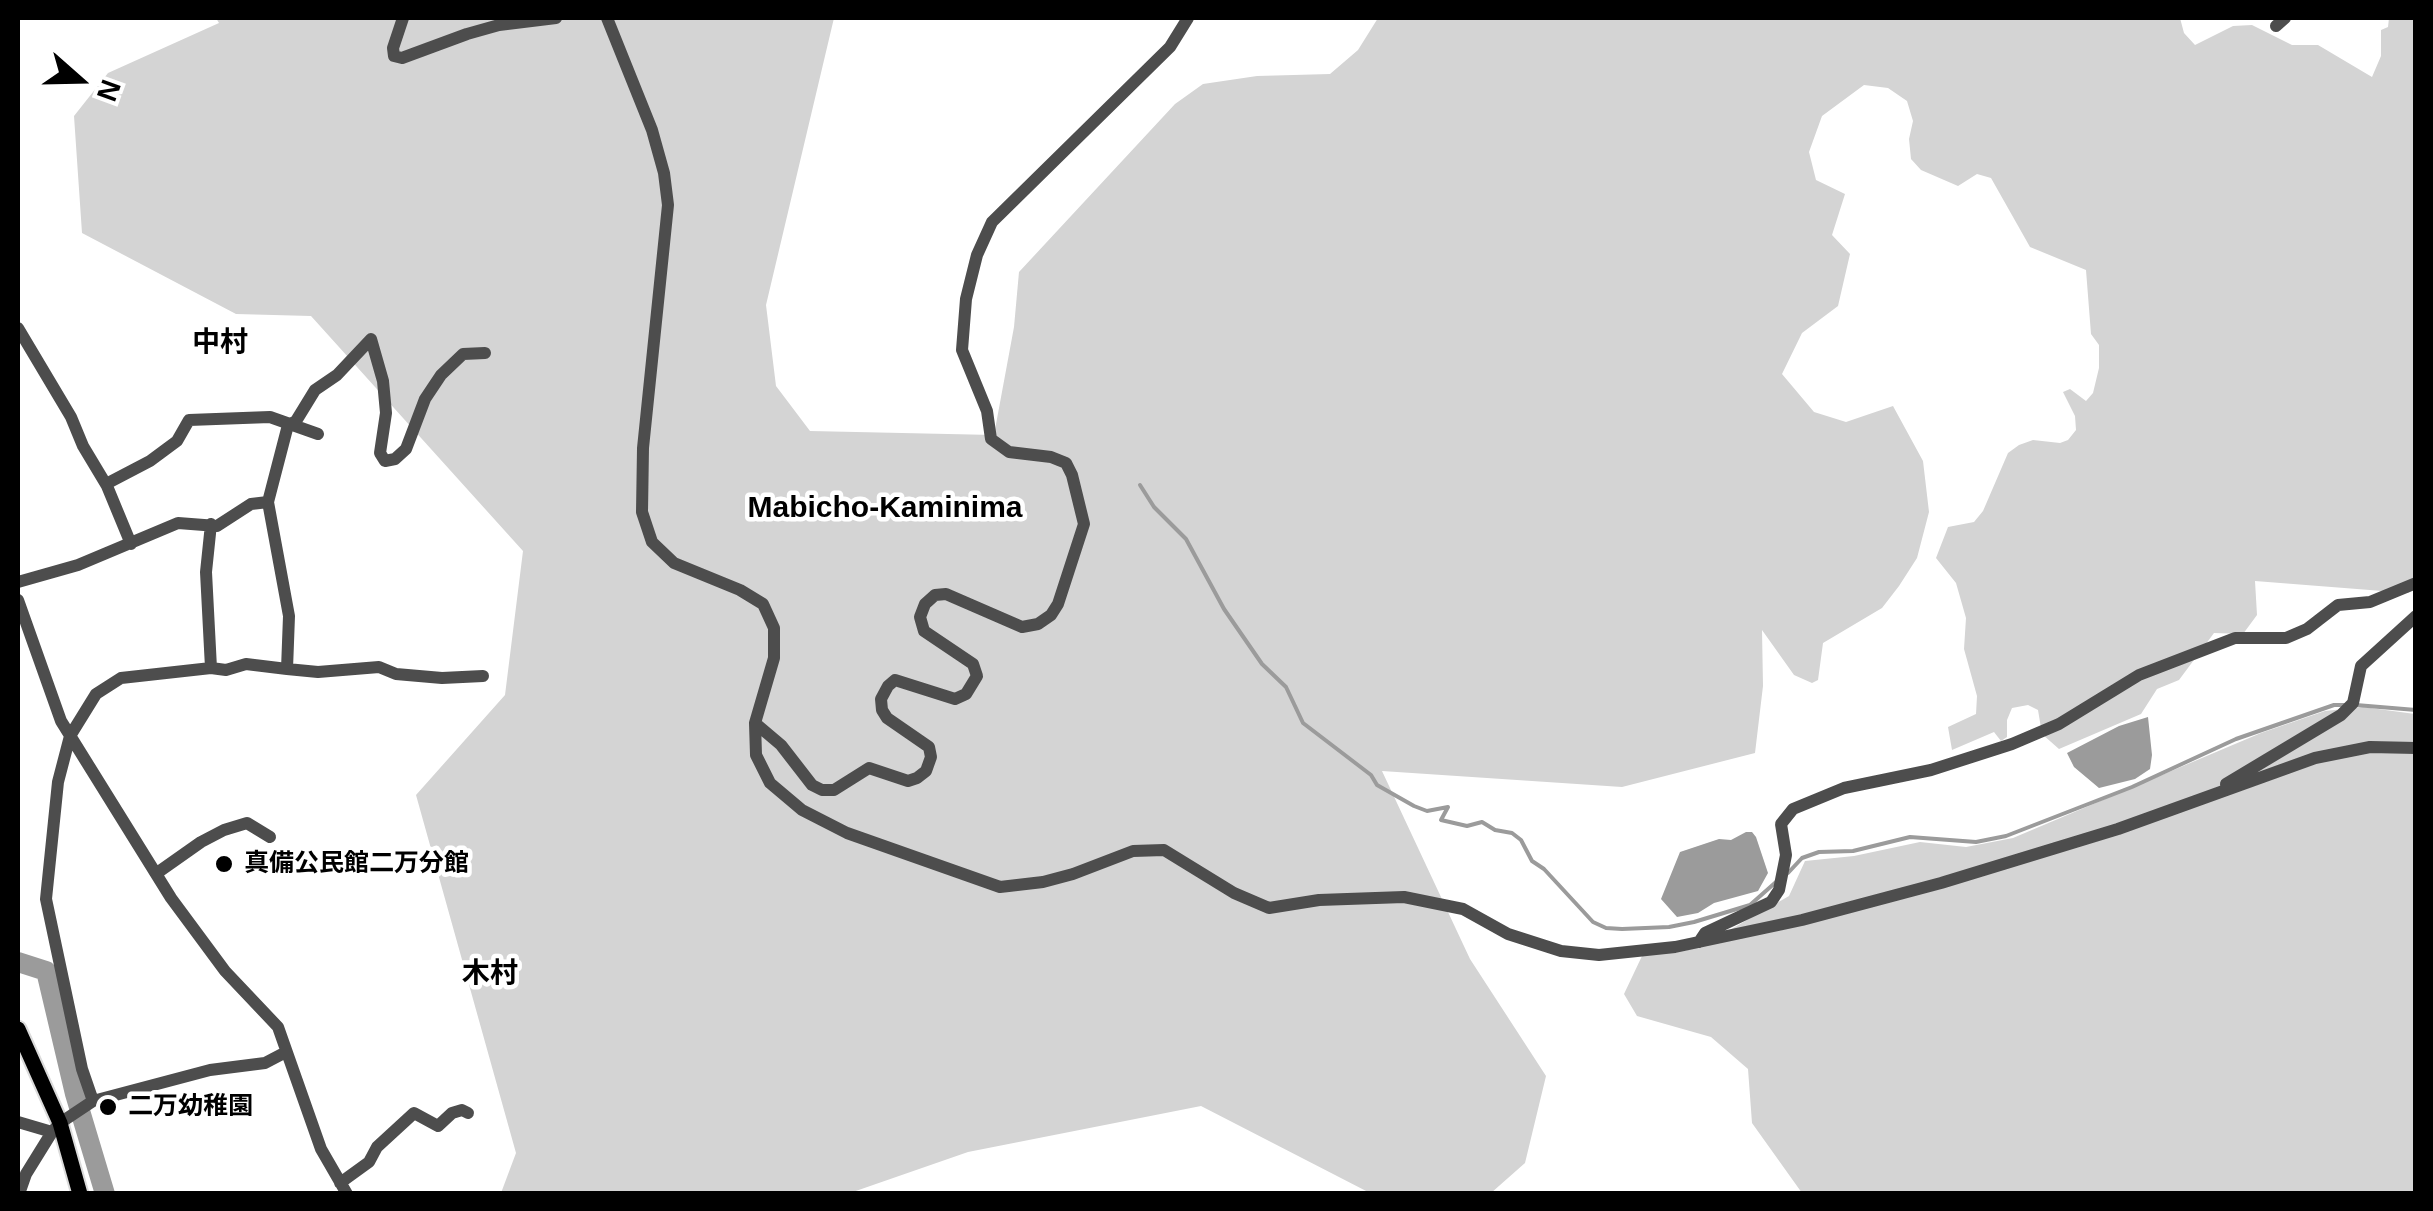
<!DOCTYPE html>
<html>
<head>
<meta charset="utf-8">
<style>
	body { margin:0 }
	#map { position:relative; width:2433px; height:1211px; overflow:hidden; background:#fff; font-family:Arial,sans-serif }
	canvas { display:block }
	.frame { position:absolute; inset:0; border:20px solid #000; pointer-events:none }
	.north { position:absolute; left:30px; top:30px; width:100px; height:100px; -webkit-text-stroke:8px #fff; paint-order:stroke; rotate:110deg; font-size:28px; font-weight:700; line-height:40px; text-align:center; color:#000 }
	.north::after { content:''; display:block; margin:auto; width:35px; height:45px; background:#000; clip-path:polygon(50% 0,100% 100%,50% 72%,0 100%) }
</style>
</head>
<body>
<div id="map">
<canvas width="2433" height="1211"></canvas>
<div class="frame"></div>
<div class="north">N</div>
</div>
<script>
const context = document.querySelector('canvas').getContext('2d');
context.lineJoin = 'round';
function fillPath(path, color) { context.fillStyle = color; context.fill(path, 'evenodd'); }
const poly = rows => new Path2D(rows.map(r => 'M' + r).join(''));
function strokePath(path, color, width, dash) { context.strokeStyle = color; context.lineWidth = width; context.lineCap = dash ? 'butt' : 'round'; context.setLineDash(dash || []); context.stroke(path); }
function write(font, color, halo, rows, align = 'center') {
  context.font = font + ' Arial,"Noto Sans JP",sans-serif'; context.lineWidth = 9; context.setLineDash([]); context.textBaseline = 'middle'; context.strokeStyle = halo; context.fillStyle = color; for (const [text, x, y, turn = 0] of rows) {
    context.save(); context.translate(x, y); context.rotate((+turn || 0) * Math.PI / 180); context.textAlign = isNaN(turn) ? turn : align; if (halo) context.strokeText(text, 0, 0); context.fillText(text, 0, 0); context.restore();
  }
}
fillPath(poly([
	[216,18,834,18,766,305,776,386,810,431,994,435,1014,327,1019,272,1175,104,1203,84,1257,76,1330,74,1358,50,1378,18,2180,18,2184,33,2195,45,2233,26,2252,25,2292,45,2318,45,2372,77,2381,56,2381,30,2388,27,2389,18,2415,18,2415,589,2408,593,2255,581,2257,615,2243,634,2214,633,2179,680,2157,689,2141,714,2059,749,2042,734,2038,710,2028,705,2012,708,2007,720,2007,737,2001,741,1994,732,1952,750,1948,727,1976,714,1977,696,1964,649,1966,618,1956,583,1936,558,1948,527,1974,522,1983,511,2008,453,2019,445,2033,440,2060,443,2068,440,2076,430,2075,416,2063,392,2070,389,2086,401,2093,393,2099,368,2099,345,2091,334,2086,270,2030,247,1991,178,1977,174,1958,186,1921,170,1911,159,1909,139,1913,121,1907,101,1888,88,1864,85,1822,116,1809,152,1816,180,1845,194,1832,235,1850,254,1838,306,1802,333,1782,374,1814,412,1846,422,1893,406,1923,461,1929,512,1917,558,1899,586,1882,608,1823,643,1818,680,1812,683,1794,675,1762,630,1763,686,1755,753,1622,787,1382,771,1470,959,1546,1076,1525,1163,1491,1193,1370,1193,1201,1106,968,1152,850,1193,501,1193,516,1153,416,795,505,695,523,551,311,316,236,314,82,233,74,116,108,73,219,23],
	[2363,707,2415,714,2415,1193,1802,1193,1752,1123,1748,1069,1711,1037,1637,1016,1624,994,1642,956,1721,935,1789,896,1805,861,1854,856,1920,842,1966,847,2013,838,2261,733,2325,711]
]), '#d4d4d4');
fillPath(poly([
	[2148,717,2152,755,2150,769,2135,779,2099,788,2074,767,2067,753,2119,726],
	[1746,832,1752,832,1756,837,1768,873,1758,891,1714,903,1698,913,1677,917,1661,899,1680,852,1719,839,1731,840]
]), '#9b9b9b');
strokePath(poly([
	[1140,485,1154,507,1186,539,1224,609,1262,664,1286,687,1303,723,1371,775,1377,785,1414,806,1427,811,1448,807,1441,820,1467,826,1482,822,1495,830,1512,833,1521,840,1532,861,1544,869,1593,922,1606,928,1622,929,1669,927,1694,922,1750,905,1776,882],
	[2356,705,2416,710],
	[1788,873,1802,858,1819,852,1853,851,1910,837,1976,842,2006,836,2132,787,2236,739,2334,705,2347,705]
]), '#9b9b9b', 4);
strokePath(poly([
	[18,962,46,971,75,1094,105,1194]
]), '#9b9b9b', 20);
const major = poly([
	[18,1029,60,1123,80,1194]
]);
strokePath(major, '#dbdbdb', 19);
strokePath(poly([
	[403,18,393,48,394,56,402,58,467,34,499,25,556,18],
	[607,18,652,130,664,173,668,205,643,448,642,512,652,542,674,563,740,590,763,604,774,628,774,658,755,723,756,755,770,783,802,810,847,833,1000,887,1043,882,1073,874,1133,851,1164,850,1234,893,1269,908,1319,900,1404,897,1463,909,1508,934,1561,951,1599,955,1675,947,1802,920,1941,883,2118,829,2315,758,2370,747,2416,748],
	[2276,26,2285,18],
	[18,328,71,417,83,446,107,486,131,544],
	[106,484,150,461,177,441,189,420,270,417,318,434],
	[268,502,288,425,296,421,315,390,337,375,371,339,383,381,386,413,380,453,385,461,395,459,406,449,425,399,441,375,463,354,485,353],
	[18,582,78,565,178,523,217,526,251,504,268,502,289,616,287,669,246,664,226,670,211,668,121,678,96,694,70,736,58,782,46,899,82,1069,93,1101],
	[18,600,61,721,171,898,225,971,278,1027,321,1149,347,1194],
	[211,668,206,572,211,524],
	[287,669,318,672,379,667,396,674,442,678,483,676],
	[755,723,781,745,812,785,822,790,834,790,869,768,908,781,917,778,926,771,931,757,929,747,887,718,882,710,881,699,888,686,895,680,955,699,966,694,977,676,973,664,924,631,920,617,925,604,935,595,946,594,1022,627,1038,624,1051,615,1058,604,1084,524,1072,475,1066,463,1051,457,1009,452,991,439,987,411,962,350,966,299,977,255,992,222,1170,47,1188,18],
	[2226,784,2341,715,2353,703,2361,666,2416,616],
	[157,873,201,842,224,830,247,823,270,837],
	[1699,942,1705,933,1771,902,1779,890,1786,855,1781,824,1793,809,1844,788,1931,770,2012,744,2059,724,2139,675,2235,638,2286,638,2307,629,2338,605,2370,602,2416,583],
	[18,1122,52,1132],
	[340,1183,369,1162,377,1147,414,1113,438,1126,452,1113,462,1110,468,1113],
	[19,1194,26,1174,52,1132,60,1123,93,1101,210,1070,265,1063,286,1052]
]), '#4d4d4d', 12);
strokePath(major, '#000', 15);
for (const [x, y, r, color] of [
	[224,864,10,"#000"],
	[108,1107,10,"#000"]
]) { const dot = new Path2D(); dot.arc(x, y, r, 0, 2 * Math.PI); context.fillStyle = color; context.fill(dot); strokePath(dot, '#fff', 4); }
write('bold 25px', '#000', '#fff', [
	["真備公民館二万分館",244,864],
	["二万幼稚園",128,1107]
], 'left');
write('bold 28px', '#000', '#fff', [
	["中村",220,343],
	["木村",490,974]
]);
write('bold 30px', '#000', '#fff', [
	["Mabicho-Kaminima",885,509]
]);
</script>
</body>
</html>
